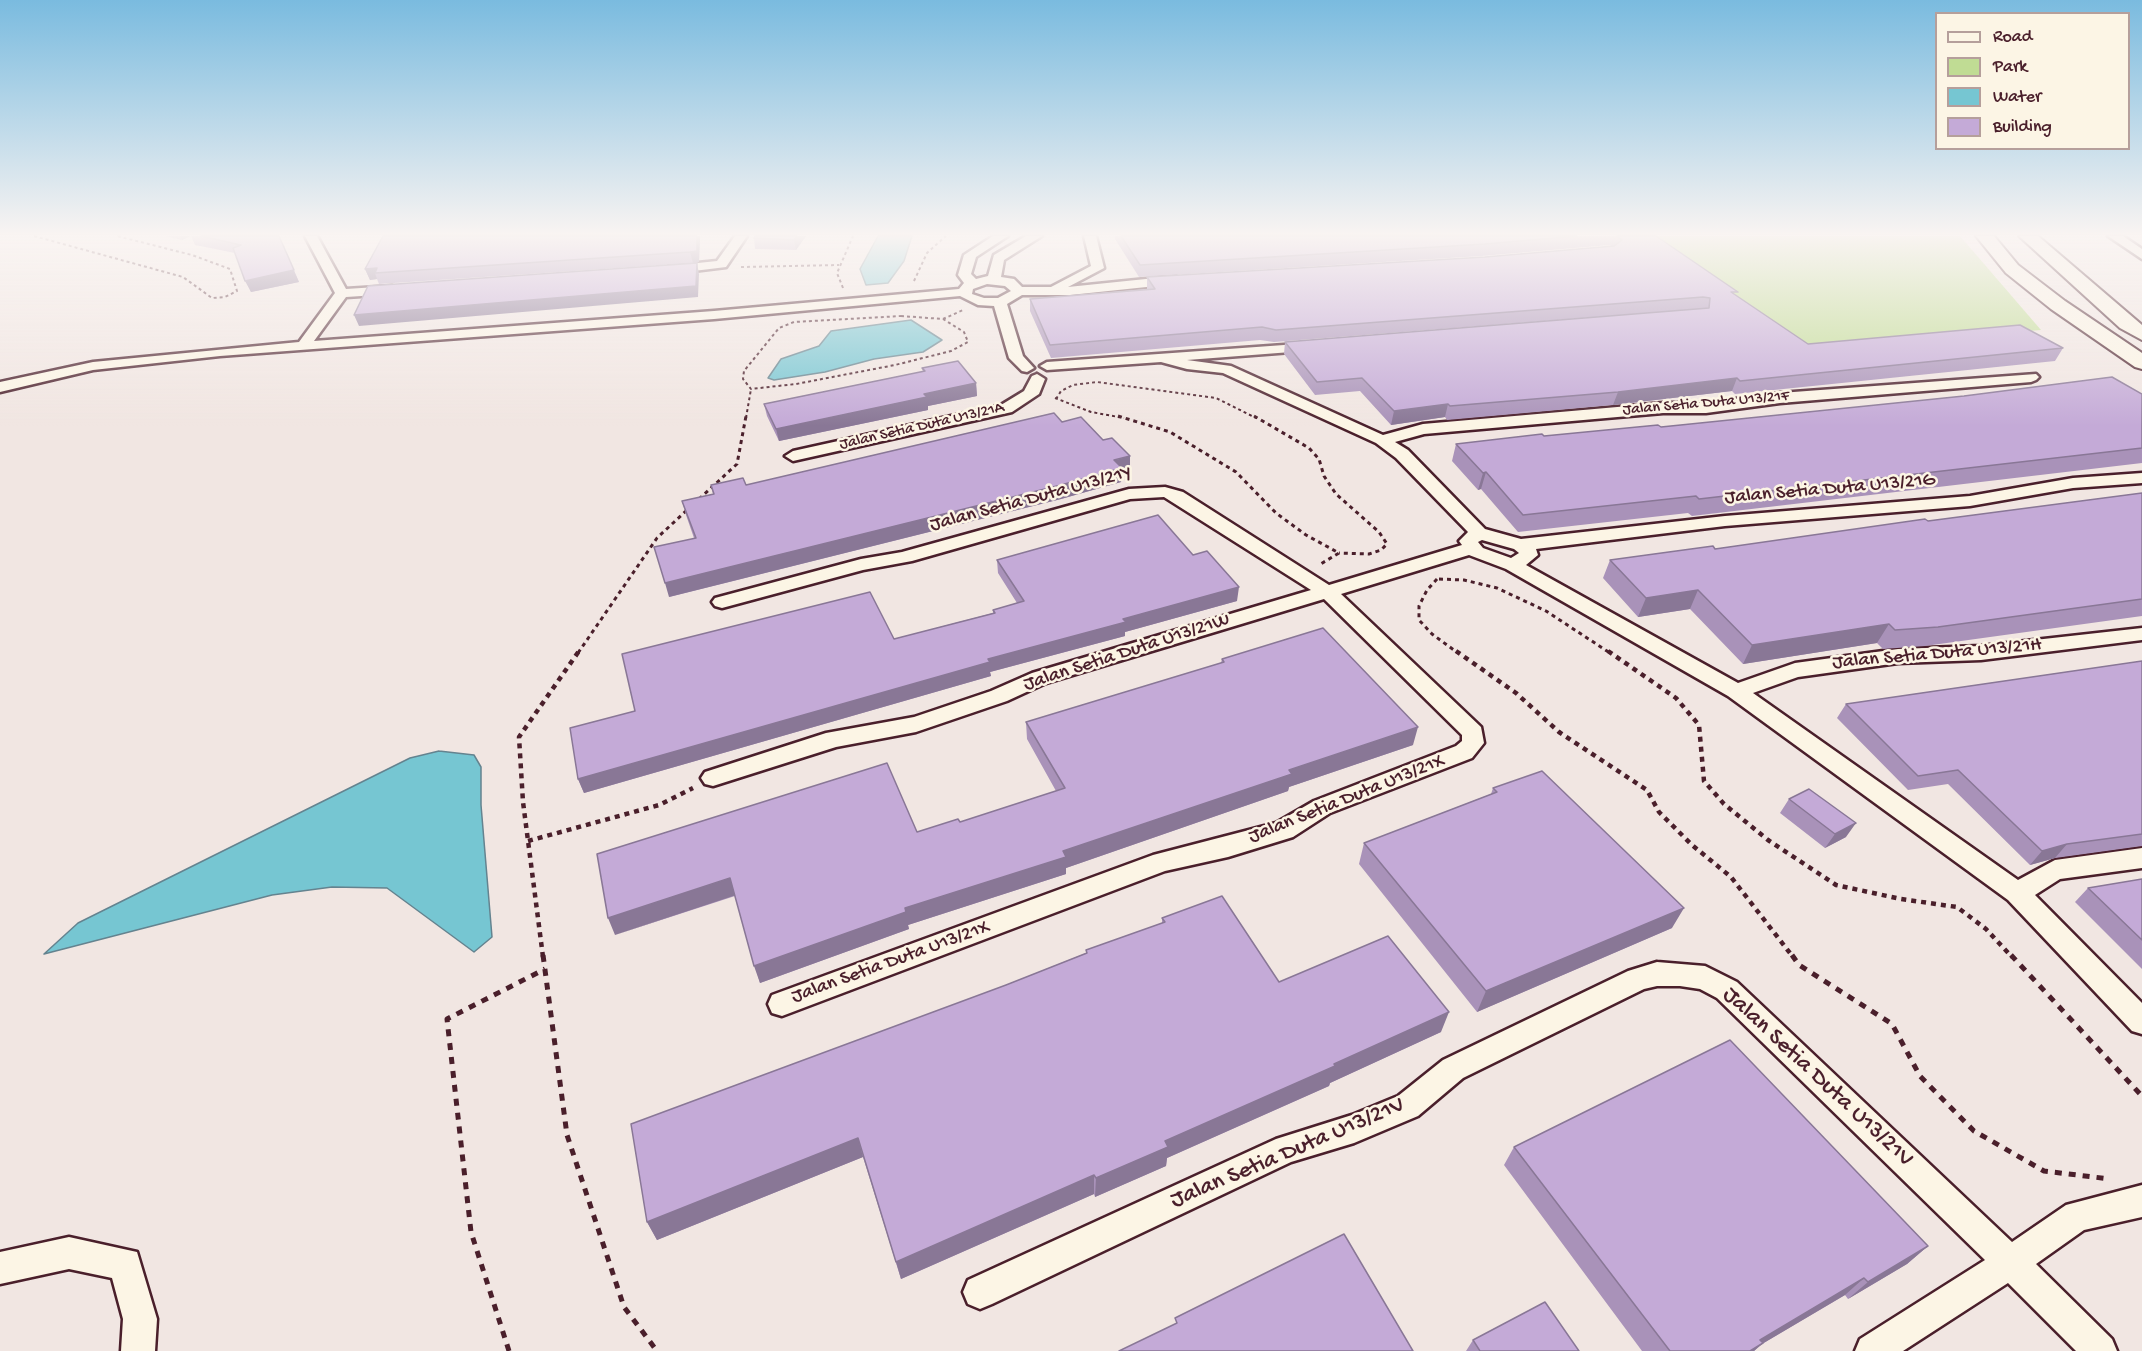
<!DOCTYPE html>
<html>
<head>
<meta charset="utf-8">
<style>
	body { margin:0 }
	#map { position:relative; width:2142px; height:1351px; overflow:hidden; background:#f1e6e2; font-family:"Gochi Hand",sans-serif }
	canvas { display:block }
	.legend { position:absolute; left:1935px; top:12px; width:195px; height:138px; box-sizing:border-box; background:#fcf5e5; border:2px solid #b59f9b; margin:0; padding:8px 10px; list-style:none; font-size:18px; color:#4a1f2b }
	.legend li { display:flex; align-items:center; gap:12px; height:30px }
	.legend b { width:30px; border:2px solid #b59f9b }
</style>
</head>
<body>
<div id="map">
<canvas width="2142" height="1351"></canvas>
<ul class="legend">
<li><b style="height:8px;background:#fcf5e5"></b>Road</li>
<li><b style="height:16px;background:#c0dc94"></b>Park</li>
<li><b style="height:16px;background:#76c6d2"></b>Water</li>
<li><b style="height:16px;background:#c4aad7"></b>Building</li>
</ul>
</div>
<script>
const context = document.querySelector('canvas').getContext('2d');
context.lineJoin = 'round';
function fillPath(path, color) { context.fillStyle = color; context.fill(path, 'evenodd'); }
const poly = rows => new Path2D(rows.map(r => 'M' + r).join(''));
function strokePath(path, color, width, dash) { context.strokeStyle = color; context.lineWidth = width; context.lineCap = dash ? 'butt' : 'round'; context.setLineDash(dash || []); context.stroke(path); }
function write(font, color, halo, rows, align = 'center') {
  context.font = font + ' "Gochi Hand",sans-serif'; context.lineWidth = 5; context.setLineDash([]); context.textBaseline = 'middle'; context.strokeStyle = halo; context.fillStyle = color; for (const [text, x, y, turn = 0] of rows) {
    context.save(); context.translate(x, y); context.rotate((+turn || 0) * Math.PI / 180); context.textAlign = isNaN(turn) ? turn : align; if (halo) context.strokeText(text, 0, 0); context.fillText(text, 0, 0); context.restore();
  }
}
fillPath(poly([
	[1656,236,1960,236,2041,330,1807,350]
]), '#c0dc94');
const water = poly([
	[878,236,912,236,904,261,888,283,866,285,860,269,878,236],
	[911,320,942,340,923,352,874,359,825,372,774,380,768,378,781,359,819,346,831,331,911,320],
	[439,751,474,755,481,767,481,805,492,937,474,952,387,888,332,887,272,895,44,954,78,923,410,758,439,751]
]);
fillPath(water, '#76c6d2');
strokePath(water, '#64838f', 1.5);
const minor = poly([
	[305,236,317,236,346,289,392,286,399,290,392,294,346,297,314,341,714,311,959,289,964,283,958,275,964,255,993,236,1008,236,976,257,971,274,976,279,988,276,994,255,1026,236,1042,236,1004,260,1001,277,1014,279,1022,287,1051,287,1091,266,1084,236,1096,236,1104,268,1068,287,1175,276,1182,280,1175,284,1070,295,1022,295,1007,304,1023,356,1034,368,1027,372,1022,371,1009,358,994,306,978,305,960,296,714,319,220,356,93,370,0,392,0,382,93,362,299,342,335,293,305,236],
	[987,284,1005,286,1011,291,998,298,984,298,972,294,973,289,987,284],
	[735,236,747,236,726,267,669,274,663,270,669,266,717,261,735,236],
	[2108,236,2123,236,2142,249,2142,259,2108,236],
	[1312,343,1319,347,1317,350,1187,360,1231,366,1383,435,1423,424,1663,403,1706,403,1780,393,2036,374,2039,377,2036,380,2031,382,1780,403,1706,413,1663,413,1424,434,1395,442,1408,450,1485,529,1521,539,1725,516,1970,496,2073,478,2142,473,2142,483,2073,488,1970,506,1725,526,1536,549,1538,555,1526,565,1738,683,1795,663,1898,649,1981,646,2142,628,2142,640,1981,660,1898,663,1798,677,1753,693,2018,880,2055,860,2142,848,2142,868,2060,879,2035,895,2142,1003,2142,1034,2132,1031,2008,900,1728,696,1506,569,1469,555,1341,594,1481,727,1484,743,1472,758,1330,813,1293,837,1228,857,1165,871,782,1016,772,1013,768,1004,772,995,1153,855,1276,823,1314,801,1456,746,1462,741,1462,735,1324,599,1046,683,1007,701,916,732,836,747,713,786,705,784,701,778,705,772,826,733,914,717,991,691,1032,673,1311,590,1164,497,1130,499,912,561,863,570,722,608,715,606,712,602,715,598,861,559,902,552,1129,489,1165,487,1183,492,1329,585,1462,545,1459,541,1468,532,1396,458,1376,443,1223,373,1187,369,1161,362,1047,370,1040,366,1047,362,1312,343],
	[1482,540,1514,549,1519,553,1511,558,1483,548,1478,542,1482,540],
	[1037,374,1045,379,1039,394,1012,412,793,461,785,456,793,451,1001,405,1024,391,1032,376,1037,374],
	[1657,962,1705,966,1737,982,2012,1242,2066,1205,2142,1185,2142,1217,2084,1230,2036,1264,2112,1339,2117,1351,2076,1351,2008,1283,1903,1351,1855,1351,1860,1339,1985,1260,1717,998,1700,989,1680,986,1657,986,1644,989,1463,1078,1418,1116,1354,1143,1291,1162,992,1304,980,1309,968,1304,963,1292,968,1280,1276,1139,1352,1115,1398,1096,1443,1060,1628,971,1657,962],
	[69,1237,137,1252,157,1319,155,1351,121,1351,123,1319,112,1278,69,1269,0,1284,0,1252,69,1237]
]);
const secondary = poly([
	[1976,236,1994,236,2018,265,2065,301,2142,353,2142,369,2135,367,2051,309,2006,273,1976,236],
	[2019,236,2038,236,2142,325,2142,340,2120,328,2019,236]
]);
strokePath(minor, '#4a1f2b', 5);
strokePath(secondary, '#4a1f2b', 4);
strokePath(poly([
	[34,236,183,277,212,298,225,297,237,291,230,269,192,255,117,236],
	[741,267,839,265],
	[914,281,927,253,946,236],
	[843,288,837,273,853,236],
	[901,316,943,319,964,332,968,342,951,351,895,365,796,384,751,389,743,379,744,371,779,328,794,322,901,316],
	[943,319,963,310],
	[1055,398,1091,412,1124,418],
	[1056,399,1061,391,1073,385,1097,382,1216,398,1256,418],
	[746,418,751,389]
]), '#4a1f2b', 2, [3, 3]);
strokePath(poly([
	[1118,416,1170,432,1236,472,1276,513,1306,535,1339,553,1319,565],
	[1254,416,1309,448,1319,459,1324,476,1336,494,1379,532,1387,544,1381,550,1369,554,1339,553],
	[699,499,737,464,746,416],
	[1437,579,1427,590,1419,606,1419,620,1432,634,1458,653],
	[1439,579,1464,580,1497,588,1546,611,1610,653],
	[578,653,657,538,687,510]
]), '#4a1f2b', 3, [4, 4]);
strokePath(poly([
	[1456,651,1516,693,1559,732,1647,790,1659,812,1692,845,1731,877,1793,957],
	[1608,651,1676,698,1699,725,1704,781,1724,804,1768,840,1836,885,1901,899,1957,907,1986,929,2012,957],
	[528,841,659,805,693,788],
	[543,957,523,802,519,737,579,651]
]), '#4a1f2b', 4.5, [5, 5]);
strokePath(poly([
	[543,955,567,1135,624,1307,657,1351],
	[1792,955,1799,965,1892,1024,1920,1076,1974,1131,2044,1171,2110,1179],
	[2011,955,2142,1096],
	[509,1351,471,1232,447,1019,545,969]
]), '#4a1f2b', 5, [7, 7]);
fillPath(minor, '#fcf5e5');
fillPath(secondary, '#fcf5e5');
fillPath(poly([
	[165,236,190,236,182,240],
	[191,236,279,236,299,282,251,292,235,253,195,245],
	[700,236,699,262,693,263,379,284,377,279,370,280,365,269],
	[755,236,806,236,796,250,755,249,754,238],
	[1115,236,1656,236,1736,296,1808,344,2063,348,2055,361,1735,394,1732,391,1613,405,1447,420,1445,417,1391,425,1360,391,1315,395,1284,354,1285,342,1699,309,1274,342,1260,340,1051,358,1030,311,1030,299,1147,289,1147,277,1485,257,1611,246,1610,245,1482,256,1139,277,1115,239],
	[922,368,976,383,977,396,928,406,928,410,779,441,767,416,764,404,923,372],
	[2142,394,2142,463,1692,516,1688,513,1518,532,1481,489,1478,490,1452,461,1456,444,1544,436,1661,427],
	[1062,422,1130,470,1122,472,1121,482,1061,499,669,597,694,538,686,515,682,501,713,494,711,485,746,485],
	[2142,493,2142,616,1925,646,1883,649,1877,643,1743,664,1690,609,1638,617,1603,578,1610,560,1715,549],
	[1193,555,1237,601,1125,632,1125,636,990,672,991,676,584,793,578,779,894,639,993,613,993,610,1017,603,998,573,997,560],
	[1222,659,1413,745,1289,787,1288,791,1066,868,1066,874,908,925,909,929,760,983,735,896,615,935,917,832,960,822,1056,791,1027,739,1026,722,1221,663],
	[2142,661,2142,846,2055,858,2030,865,1948,784,1908,790,1837,718,1846,704],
	[1493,788,1672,928,1477,1012,1359,864,1364,843,1491,794],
	[1789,799,1846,837,1825,848,1780,813],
	[2142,879,2142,969,2075,902,2088,888],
	[1162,918,1279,982,1441,1032,1330,1083,1329,1086,1167,1158,1166,1166,1095,1197,1094,1194,901,1279,863,1157,657,1240,647,1222,1006,985,1086,953,1086,950,1162,923],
	[1514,1147,1928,1246,1907,1264,1848,1299,1845,1295,1762,1344,1754,1351,1642,1351,1504,1165],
	[1473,1340,1579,1351,1466,1351]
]), '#a992b9');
fillPath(poly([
	[181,236,190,236,182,240],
	[279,236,299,282,251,292,245,281],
	[697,236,700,236,699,262,693,263,690,252],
	[797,236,806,236,796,250,794,240],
	[697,263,699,274,698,297,359,326,354,315],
	[377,268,375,273,377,279,370,280,365,269],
	[1737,378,1732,391,1613,405,1618,392],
	[976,383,977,396,928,406,928,410,779,441,776,429,924,394],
	[1448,404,1445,417,1391,425,1394,411],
	[1130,456,1130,470,1122,472,1121,482,1061,499,669,597,665,583],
	[1486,472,1481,489,1478,490,1483,473],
	[1239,587,1237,601,1125,632,1125,636,990,672,991,676,584,793,578,779,1123,619],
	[1698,590,1690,609,1638,617,1646,598],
	[1889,624,1877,643,1743,664,1752,645],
	[1418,727,1413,745,1289,787,1288,791,1066,868,1066,874,908,925,909,929,760,983,754,966,905,908,1289,770],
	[1856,823,1846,837,1825,848,1835,834],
	[2067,844,2055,858,2030,865,2042,851],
	[730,878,736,895,615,935,608,918],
	[1684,908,1672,928,1477,1012,1486,991],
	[1449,1012,1441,1032,1330,1083,1329,1086,1167,1158,1166,1166,1095,1197,1096,1178,1165,1141],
	[858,1138,863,1157,657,1240,647,1222],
	[1094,1175,1094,1194,901,1279,896,1262],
	[1928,1246,1907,1264,1848,1299,1868,1282],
	[1864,1278,1845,1295,1762,1344,1754,1351,1747,1351,1760,1340]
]), '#897796');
const building = poly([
	[201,236,279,236,294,270,245,281,233,248,241,245,201,236],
	[383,236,697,236,697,251,690,252,375,273,377,268,365,269,383,236],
	[755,236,797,236,794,240,754,238,755,236],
	[1121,236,1577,236,1485,244,1140,265,1121,236],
	[1617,236,1656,236,1738,292,1731,292,1808,344,2020,325,2063,348,1740,381,1737,378,1618,392,1450,406,1448,404,1394,411,1362,378,1317,382,1285,342,1709,308,1710,298,1703,297,1276,330,1262,327,1050,345,1030,299,1155,289,1147,277,1485,257,1614,246,1622,240,1617,236],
	[697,263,696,286,354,315,368,286,697,263],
	[958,361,976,383,924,394,927,397,776,429,764,404,925,371,922,368,958,361],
	[2112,377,2142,394,2142,448,1699,499,1696,496,1523,515,1486,472,1483,473,1456,444,1542,434,1544,436,1658,425,1661,427,1964,396,2112,377],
	[1054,413,1062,422,1081,417,1103,440,1112,438,1130,456,1114,460,1122,468,1061,485,665,583,654,547,696,538,682,501,714,494,711,485,743,478,746,485,1054,413],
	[2142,493,2142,599,1938,627,1895,630,1889,624,1752,645,1698,590,1646,598,1610,560,1713,546,1715,549,1925,519,1928,521,2142,493],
	[1158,515,1193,555,1207,551,1239,587,1123,619,1126,622,988,659,990,662,578,779,570,728,635,711,622,654,870,592,894,639,995,613,993,610,1024,601,997,560,1158,515],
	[1323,628,1418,727,1289,770,1292,774,1063,851,1066,857,905,908,906,912,754,966,730,878,608,918,597,854,887,763,917,832,958,819,960,822,1065,788,1026,722,1224,662,1222,659,1323,628],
	[2142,661,2142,834,2067,844,2042,851,1958,770,1918,776,1846,704,2142,661],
	[1542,771,1684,908,1486,991,1364,843,1497,792,1493,788,1542,771],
	[1809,789,1856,823,1835,834,1789,799,1809,789],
	[2142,879,2142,940,2088,888,2142,879],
	[1222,896,1279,982,1388,936,1449,1012,1334,1064,1335,1066,1165,1141,1168,1147,1096,1178,1094,1175,896,1262,858,1138,647,1222,631,1124,1006,985,1087,953,1086,950,1165,922,1162,918,1222,896],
	[1730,1040,1928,1246,1868,1282,1864,1278,1760,1340,1763,1343,1750,1351,1670,1351,1514,1147,1730,1040],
	[1344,1234,1413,1351,1119,1351,1177,1323,1175,1318,1344,1234],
	[1545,1302,1579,1351,1480,1351,1473,1340,1545,1302]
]);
fillPath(building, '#c4aad7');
strokePath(building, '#897796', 1.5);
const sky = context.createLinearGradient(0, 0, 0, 426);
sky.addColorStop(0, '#7abbdf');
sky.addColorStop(0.55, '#f9f4f2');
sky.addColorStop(1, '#f9f4f200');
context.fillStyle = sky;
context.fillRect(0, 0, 2142, 426);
write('16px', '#4a1f2b', '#fcf5e5', [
	["Jalan Setia Duta U13/21F",1706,404,-5],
	["Jalan Setia Duta U13/21A",922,427,-13]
]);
write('20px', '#4a1f2b', '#fcf5e5', [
	["Jalan Setia Duta U13/21G",1830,490,-5],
	["Jalan Setia Duta U13/21Y",1031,500,-15],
	["Jalan Setia Duta U13/21W",1127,653,-18],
	["Jalan Setia Duta U13/21H",1937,655,-5],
	["Jalan Setia Duta U13/21X",1347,800,-22],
	["Jalan Setia Duta U13/21X",891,963,-20]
]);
write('24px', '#4a1f2b', '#fcf5e5', [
	["Jalan Setia Duta U13/21V",1817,1078,43],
	["Jalan Setia Duta U13/21V",1288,1154,-23]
]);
</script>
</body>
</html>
